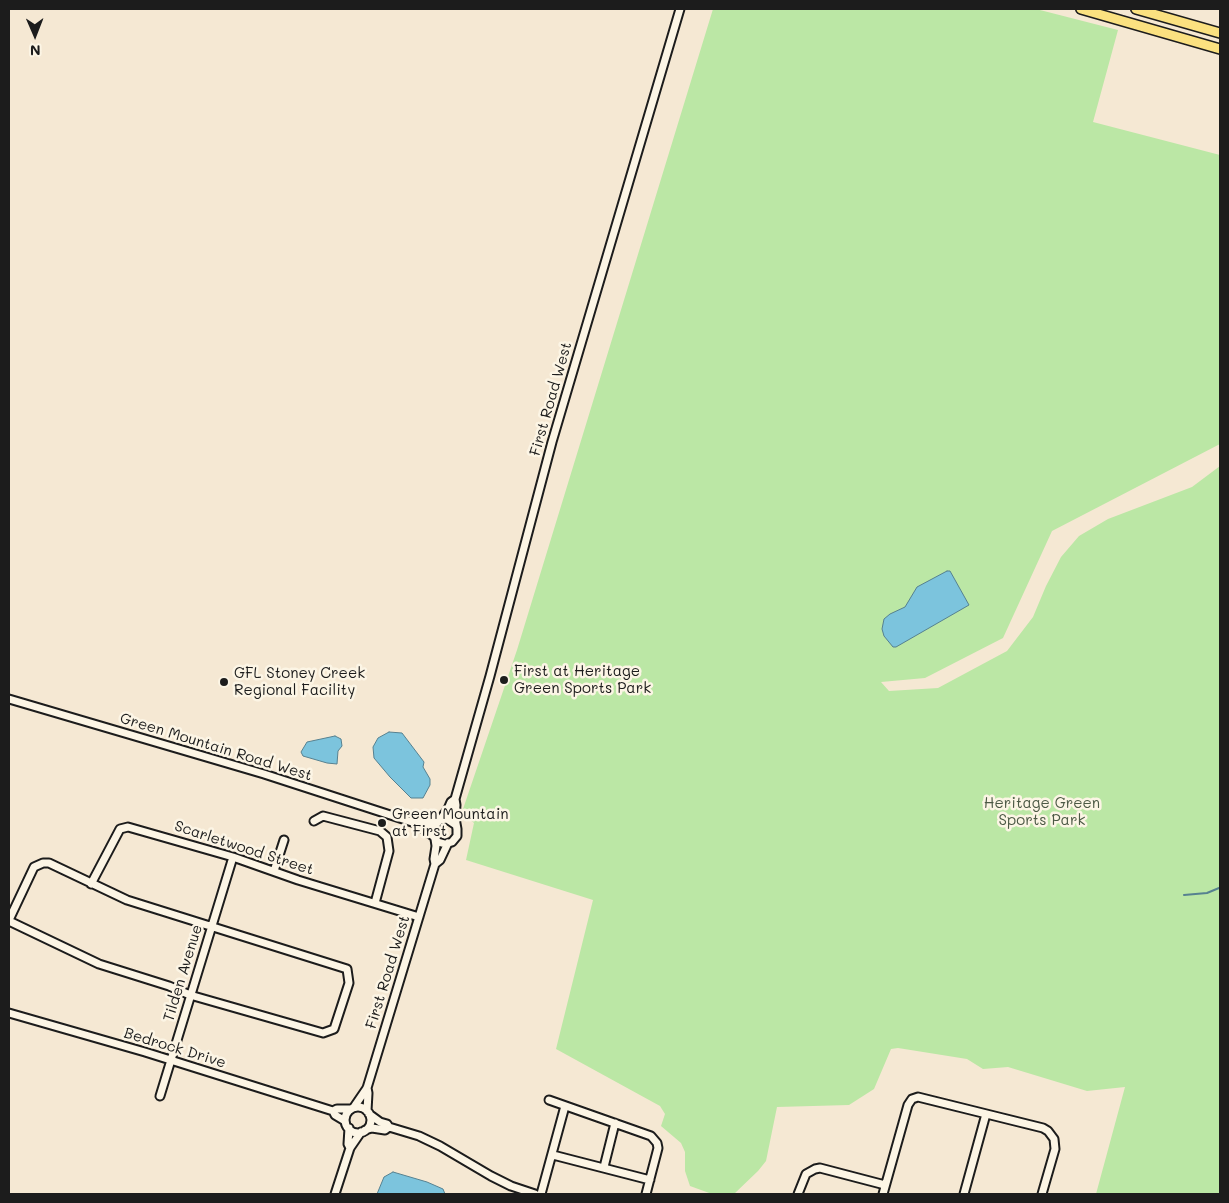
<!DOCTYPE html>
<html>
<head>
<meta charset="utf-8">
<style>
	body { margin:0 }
	#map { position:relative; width:1229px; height:1203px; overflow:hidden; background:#f5e8d3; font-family:Mali,sans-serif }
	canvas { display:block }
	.frame { position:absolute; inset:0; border:10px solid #1c1c1c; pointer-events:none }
	.north { position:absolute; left:10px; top:10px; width:50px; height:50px; -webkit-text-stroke:4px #fcf5e5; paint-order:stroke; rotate:179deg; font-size:14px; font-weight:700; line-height:20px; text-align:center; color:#1c1c1c }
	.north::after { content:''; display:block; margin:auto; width:18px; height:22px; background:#1c1c1c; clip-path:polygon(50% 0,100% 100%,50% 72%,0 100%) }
</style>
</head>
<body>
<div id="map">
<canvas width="1229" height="1203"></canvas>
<div class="frame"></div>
<div class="north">N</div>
</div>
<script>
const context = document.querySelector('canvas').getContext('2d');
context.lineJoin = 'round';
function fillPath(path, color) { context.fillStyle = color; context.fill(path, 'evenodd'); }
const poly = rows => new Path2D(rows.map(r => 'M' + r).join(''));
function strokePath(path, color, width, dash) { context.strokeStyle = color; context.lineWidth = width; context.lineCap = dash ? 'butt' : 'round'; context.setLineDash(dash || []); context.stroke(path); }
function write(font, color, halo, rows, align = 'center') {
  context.font = font + ' Mali,sans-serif'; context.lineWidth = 5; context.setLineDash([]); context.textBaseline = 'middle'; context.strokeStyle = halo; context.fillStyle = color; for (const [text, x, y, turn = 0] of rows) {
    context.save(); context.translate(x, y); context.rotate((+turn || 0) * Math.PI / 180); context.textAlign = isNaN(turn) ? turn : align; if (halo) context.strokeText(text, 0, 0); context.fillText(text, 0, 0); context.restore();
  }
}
fillPath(poly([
	[713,9,1036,9,1118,30,1093,122,1220,155,1220,444,1052,531,1003,638,925,678,881,682,889,691,938,688,1007,651,1033,617,1046,586,1061,557,1079,536,1108,519,1192,487,1220,466,1220,1194,1096,1194,1125,1087,1087,1091,1008,1067,983,1069,967,1059,898,1048,891,1049,874,1089,849,1105,777,1107,766,1161,758,1171,734,1194,712,1194,690,1186,685,1171,685,1152,681,1143,661,1126,665,1114,660,1106,556,1049,593,900,466,860,474,823,462,812,517,650]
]), '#bbe7a5');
const water = poly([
	[947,571,950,571,969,605,896,647,893,647,884,636,882,629,884,619,890,614,905,607,917,587,947,571],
	[389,732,402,733,424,762,423,767,430,779,430,785,423,798,411,798,390,777,374,758,373,747,378,738,389,732],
	[335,736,341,739,342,746,338,751,337,764,327,763,303,756,301,752,307,742,335,736],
	[393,1172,427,1182,443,1189,445,1194,377,1194,384,1177,393,1172]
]);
fillPath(water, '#7cc4dd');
strokePath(water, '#568190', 1);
strokePath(poly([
	[1184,895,1207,893,1219,888,1220,889]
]), '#568190', 2);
const minor = poly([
	[9,699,264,774,415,823,433,836],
	[455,799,456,805,455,818,457,829,457,836,452,842,445,844,438,842,433,836,433,828,440,820,447,819,456,825],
	[440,820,448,809,451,802,455,799,490,676,552,442,680,9],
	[314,821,323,816,380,831,387,837,389,851,375,903],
	[415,823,437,822],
	[435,864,440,860,448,843],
	[274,871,284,840],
	[91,884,120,829,128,827,233,857,298,880,419,917],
	[9,920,34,867,43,863,49,863,127,900,347,969,349,983,334,1029,323,1033,190,995,169,986,99,964,9,921],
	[9,1013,145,1052,333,1111,337,1109,350,1109],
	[160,1096,233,857],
	[549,1100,651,1136,657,1143,658,1148,646,1194],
	[354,1107,367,1088,435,864,434,859,436,846,435,839],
	'345 1120a13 13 0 1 1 26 0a13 13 0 1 1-26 0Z',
	[333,1111,335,1115,345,1121],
	[367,1111,368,1093,367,1088],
	[369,1114,380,1122,387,1124,389,1127,419,1136,440,1146,491,1176,511,1186,535,1194],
	[349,1128,348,1144,350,1148],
	[365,1130,372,1128,385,1130,389,1127],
	[553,1155,650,1180],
	[604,1167,615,1123],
	[335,1194,350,1148,361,1132],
	[541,1194,565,1106],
	[798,1194,806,1174,815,1169,820,1168,885,1185],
	[883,1194,908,1105,912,1099,918,1097,1043,1128,1048,1131,1054,1139,1055,1149,1042,1194],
	[964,1194,986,1114]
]);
const major = poly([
	[1081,9,1220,49],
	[1136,9,1220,33]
]);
strokePath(minor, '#1c1c1c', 11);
strokePath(major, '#1c1c1c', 12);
strokePath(minor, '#fcf5e5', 7);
strokePath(major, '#fbe180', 9);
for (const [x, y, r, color] of [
	[504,680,5,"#1c1c1c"],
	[224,682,5,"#1c1c1c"],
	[382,823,5,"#1c1c1c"]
]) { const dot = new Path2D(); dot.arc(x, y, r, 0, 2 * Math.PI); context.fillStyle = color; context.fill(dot); strokePath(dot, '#fcf5e5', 2); }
write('15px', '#1c1c1c', '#fcf5e5', [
	["First Road West",551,399,-74],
	["Green Mountain Road West",216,747,17],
	["Scarletwood Street",244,848,18],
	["First Road West",388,972,-73],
	["Tilden Avenue",183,973,-73],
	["Bedrock Drive",175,1048,17]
]);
write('15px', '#1c1c1c', '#fcf5e5', [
	["First at Heritage",514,671],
	["Green Sports Park",514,688],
	["GFL Stoney Creek",234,673],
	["Regional Facility",234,690],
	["Green Mountain",392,814],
	["at First",392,831]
], 'left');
write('15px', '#4c5945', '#fcf5e5', [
	["Heritage Green",1042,803],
	["Sports Park",1042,820]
]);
</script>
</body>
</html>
